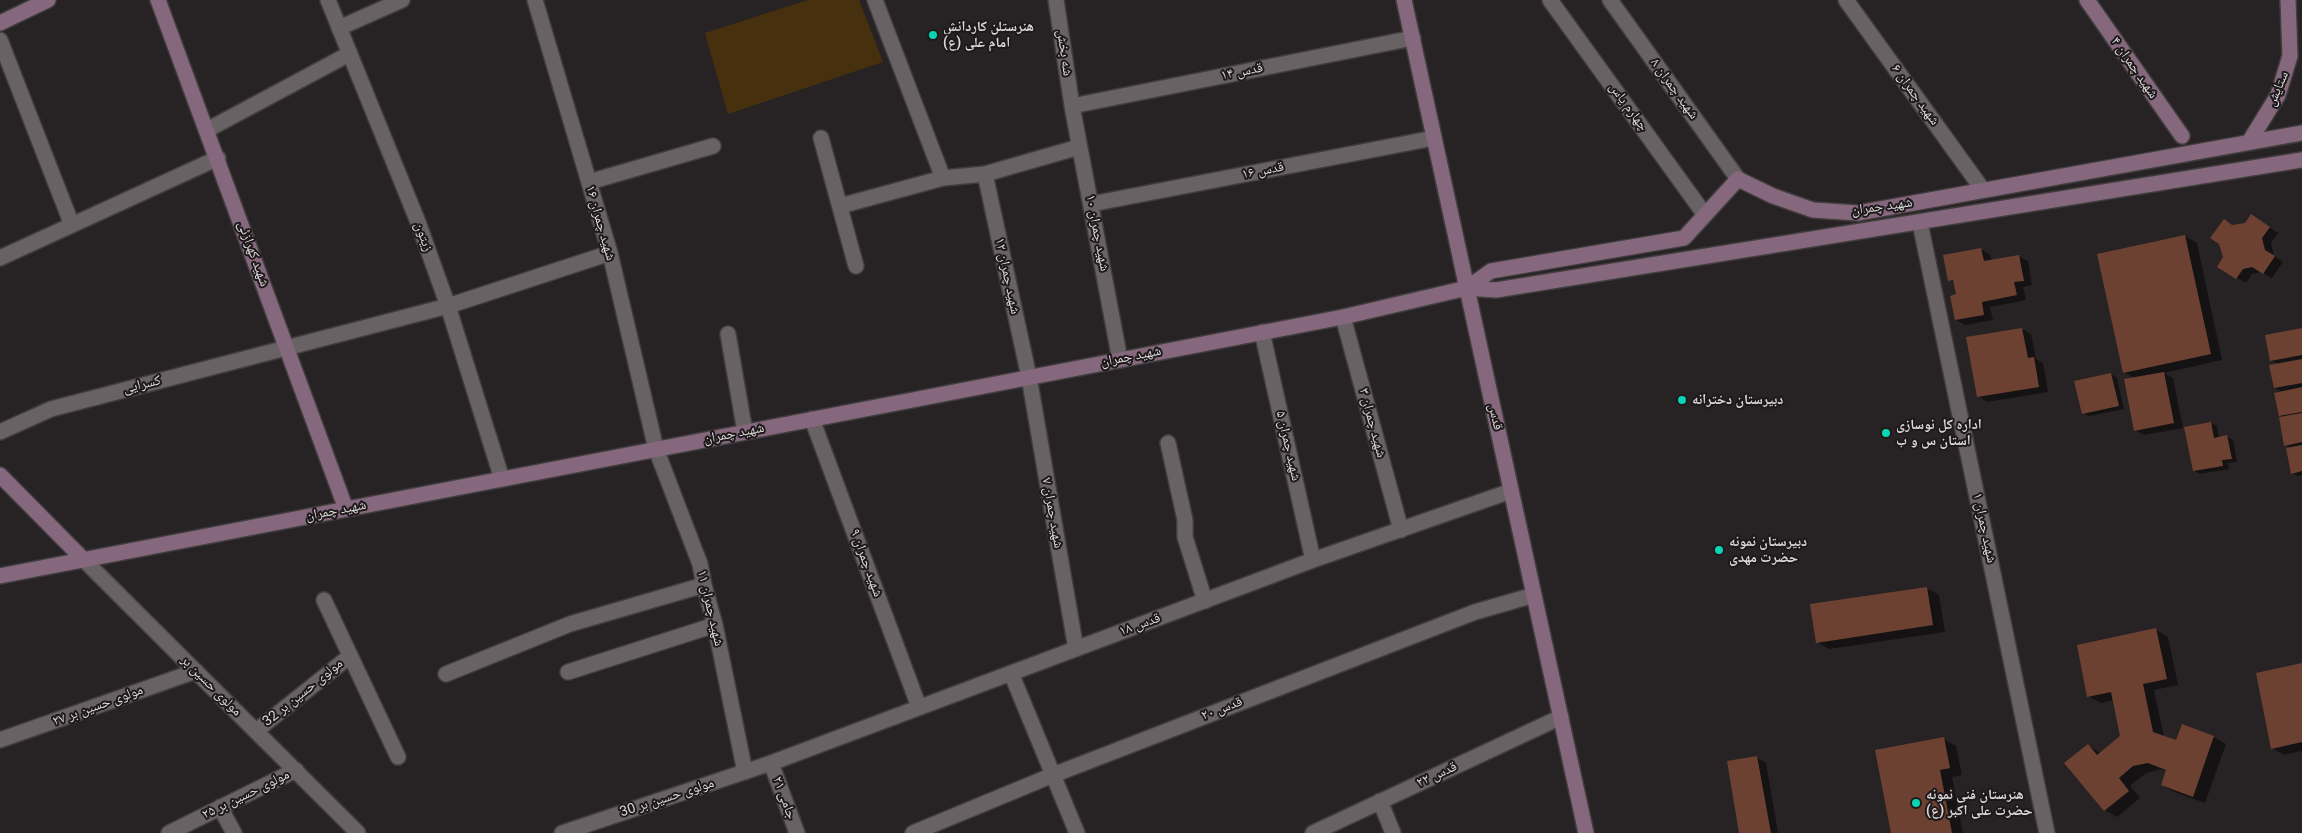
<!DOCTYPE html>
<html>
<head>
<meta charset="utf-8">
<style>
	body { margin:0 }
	canvas { display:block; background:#272223 }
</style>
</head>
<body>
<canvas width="2302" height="833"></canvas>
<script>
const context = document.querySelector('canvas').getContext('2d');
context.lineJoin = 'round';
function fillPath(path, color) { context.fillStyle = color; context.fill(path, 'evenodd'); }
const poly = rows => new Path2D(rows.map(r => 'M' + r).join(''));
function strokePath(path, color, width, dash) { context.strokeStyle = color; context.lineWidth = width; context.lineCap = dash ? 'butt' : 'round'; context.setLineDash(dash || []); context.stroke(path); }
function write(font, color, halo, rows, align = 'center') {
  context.font = font + ' Roboto,"Noto Naskh Arabic",sans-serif'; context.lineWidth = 4; context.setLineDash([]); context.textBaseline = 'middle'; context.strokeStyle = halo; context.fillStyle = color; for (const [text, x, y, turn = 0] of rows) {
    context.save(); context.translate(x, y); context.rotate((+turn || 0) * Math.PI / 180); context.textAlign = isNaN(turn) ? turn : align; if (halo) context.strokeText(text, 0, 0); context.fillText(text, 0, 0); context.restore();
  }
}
fillPath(poly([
	[808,0,859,0,883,62,728,114,705,33]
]), '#46300e');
fillPath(poly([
	[2260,221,2278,233,2271,243,2274,256,2283,262,2272,278,2261,272,2252,274,2246,283,2219,267,2224,257,2234,226],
	[2185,236,2197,243,2222,360,2164,373,2173,378,2183,428,2144,435,2135,430,2135,378,2124,372],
	[1981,249,1990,255,1992,261,2018,256,2028,261,2032,285,2023,287,2026,300,1990,307,1993,320,1965,325,1956,320,1958,295,1955,283,1950,280],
	[2022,329,2031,334,2036,359,2043,363,2048,392,1987,402,1978,396,1968,338],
	[2302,329,2302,475,2298,476,2292,473,2291,448,2285,445,2284,418,2280,416,2283,392,2275,388,2278,364,2271,360],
	[2111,374,2117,378,2124,409,2089,416,2083,413],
	[2211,423,2217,426,2219,438,2227,437,2233,440,2237,462,2228,463,2229,469,2200,474,2194,471],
	[1927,588,1939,595,1945,632,1829,649,1817,642],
	[2156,630,2168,637,2178,685,2154,690,2164,737,2177,742,2182,726,2214,737,2226,744,2205,803,2174,792,2162,785,2167,771,2161,769,2146,773,2130,786,2140,798,2117,817,2105,810,2066,764,2088,745,2100,753,2121,736,2114,700,2101,703,2088,696],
	[2302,665,2302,751,2284,755,2272,748],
	[1944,739,1956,746,1962,775,1952,777,1963,833,1893,833],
	[1757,758,1766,763,1778,833,1740,833]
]), '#0007');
fillPath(poly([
	[2251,214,2270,227,2262,238,2265,250,2275,256,2263,274,2252,267,2243,269,2236,279,2217,267,2223,257,2219,244,2210,238,2224,219,2232,225,2245,223],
	[2185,235,2211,354,2123,373,2097,254],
	[1981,248,1984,261,2019,255,2024,281,2014,282,2017,295,1982,302,1984,315,1955,320,1950,296,1956,294,1953,280,1948,281,1943,255],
	[2022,328,2028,358,2034,357,2039,387,1977,397,1966,337],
	[2302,328,2302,355,2270,361,2265,335],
	[2302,359,2302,383,2274,388,2269,365],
	[2164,372,2174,423,2134,431,2124,379],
	[2111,373,2119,406,2082,414,2074,381],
	[2302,387,2302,412,2279,416,2274,393],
	[2302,413,2302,442,2284,446,2279,417],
	[2211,422,2214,438,2227,435,2232,459,2222,460,2223,466,2193,471,2184,427],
	[2302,445,2302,471,2291,474,2286,448],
	[1927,587,1933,625,1816,643,1810,604],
	[2156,628,2167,679,2143,684,2153,732,2176,740,2182,724,2214,736,2193,797,2161,785,2166,770,2148,763,2133,766,2119,778,2129,791,2104,811,2064,763,2088,744,2097,755,2120,736,2111,692,2087,697,2077,645],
	[2302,663,2302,742,2271,749,2256,673],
	[1944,737,1950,768,1940,770,1952,833,1891,833,1875,750],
	[1757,756,1771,833,1739,833,1727,761]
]), '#6d4132');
const street = poly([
	[328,0,418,222,448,306,502,479],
	[535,0,610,253,656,449,700,564,704,585,715,625,745,772],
	[875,0,943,178],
	[1056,0,1072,106,1120,360],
	[1550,0,1705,215],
	[1610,0,1738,179],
	[1846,0,1983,190],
	[339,28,402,0],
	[0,40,72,225],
	[1072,106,1413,38],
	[207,130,349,54],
	[821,138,856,266],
	[985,174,1029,377,1076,649],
	[589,182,713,146],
	[1091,204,1434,138],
	[840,206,943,178,985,174,1079,147],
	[1920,223,2047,833],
	[0,258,218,158],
	[1343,317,1401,530],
	[1262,332,1313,560],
	[728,334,745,432],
	[812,419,919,707],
	[0,432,51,409,448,306,610,253],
	[1168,443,1185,520,1185,537,1205,601],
	[84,560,358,833],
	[324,600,398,757],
	[568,672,715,625],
	[1011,673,1077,833],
	[446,674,570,624,704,585],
	[256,731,350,656],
	[0,740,196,671],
	[771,763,797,833],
	[1380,801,1393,833],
	[220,807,234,833],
	[169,833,296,770],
	[562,833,771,763,1313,560,1511,491],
	[913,833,1053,775,1475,612,1534,595],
	[1313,833,1561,717]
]);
const secondary = poly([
	[158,0,346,509],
	[1404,0,1586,833],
	[2087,0,2182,136],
	[0,23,48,0],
	[2249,142,2278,95,2290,56,2288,0],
	[1467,288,1491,271,1684,238,1738,179,1773,196,1813,210,1858,213,2302,133],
	[0,475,84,560],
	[0,576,1343,317,1467,288,1496,290,2302,160]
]);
strokePath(street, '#413d3d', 18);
strokePath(secondary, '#413d3d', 18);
strokePath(street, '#696264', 15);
strokePath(secondary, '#85687e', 15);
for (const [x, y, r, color] of [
	[933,35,5,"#09d5b5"],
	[1682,400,5,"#09d5b5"],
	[1886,433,5,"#09d5b5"],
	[1719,550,5,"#09d5b5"],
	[1916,803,5,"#09d5b5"]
]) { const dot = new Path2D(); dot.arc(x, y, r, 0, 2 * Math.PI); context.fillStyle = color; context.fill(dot); strokePath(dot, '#1e191a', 2); }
write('bold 14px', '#dcd8d9', '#1e191a', [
	["هنرستلن کاردانش",943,27],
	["امام علی (ع)",943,43],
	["دبیرستان دخترانه",1692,400],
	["اداره کل نوسازی",1896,425],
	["استان س و ب",1896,441],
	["دبیرستان نمونه",1729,542],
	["حضرت مهدی",1729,558],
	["هنرستان فنی نمونه",1926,795],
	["حضرت علی اکبر (ع)",1926,811]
], 'left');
write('14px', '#dcd8d9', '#1e191a', [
	["شه بخش",1064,53,82],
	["شهید چمران ۴",2134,68,55],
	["قدس ۱۴",1242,72,-11],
	["شهید چمران ۸",1674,89,54],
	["ستایش",2278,89,-67],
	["شهید چمران ۶",1915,95,54],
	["چهارم یاس",1628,107,54],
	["قدس ۱۶",1263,171,-11],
	["شهید چمران",1882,207,-8],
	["شهید چمران ۱۶",600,223,74],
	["شهید چمران ۱۰",1097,233,79],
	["زیتون",423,237,70],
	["شهید کهرازئی",253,254,70],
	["شهید چمران ۱۲",1007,276,78],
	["شهید چمران",1131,357,-11],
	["کسرایی",142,385,-14],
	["قدس",1495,417,78],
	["شهید چمران ۳",1372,423,75],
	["شهید چمران",734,434,-11],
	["شهید چمران ۵",1288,446,77],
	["شهید چمران",336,511,-11],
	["شهید چمران ۷",1052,513,80],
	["شهید چمران ۱",1984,528,78],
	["شهید چمران ۹",866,563,70],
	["شهید چمران ۱۱",710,608,77],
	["قدس ۱۸",1140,625,-20],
	["مولوی حسین بر",211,686,45],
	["مولوی حسین بر 32",303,693,-39],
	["مولوی حسین بر ۲۷",98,706,-20],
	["قدس ۲۰",1222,709,-21],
	["قدس ۲۲",1437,775,-25],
	["مولوی حسین بر ۲۵",246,795,-26],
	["مولوی حسین بر 30",667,798,-18],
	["جامی ۲۱",784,798,70]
]);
</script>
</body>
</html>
